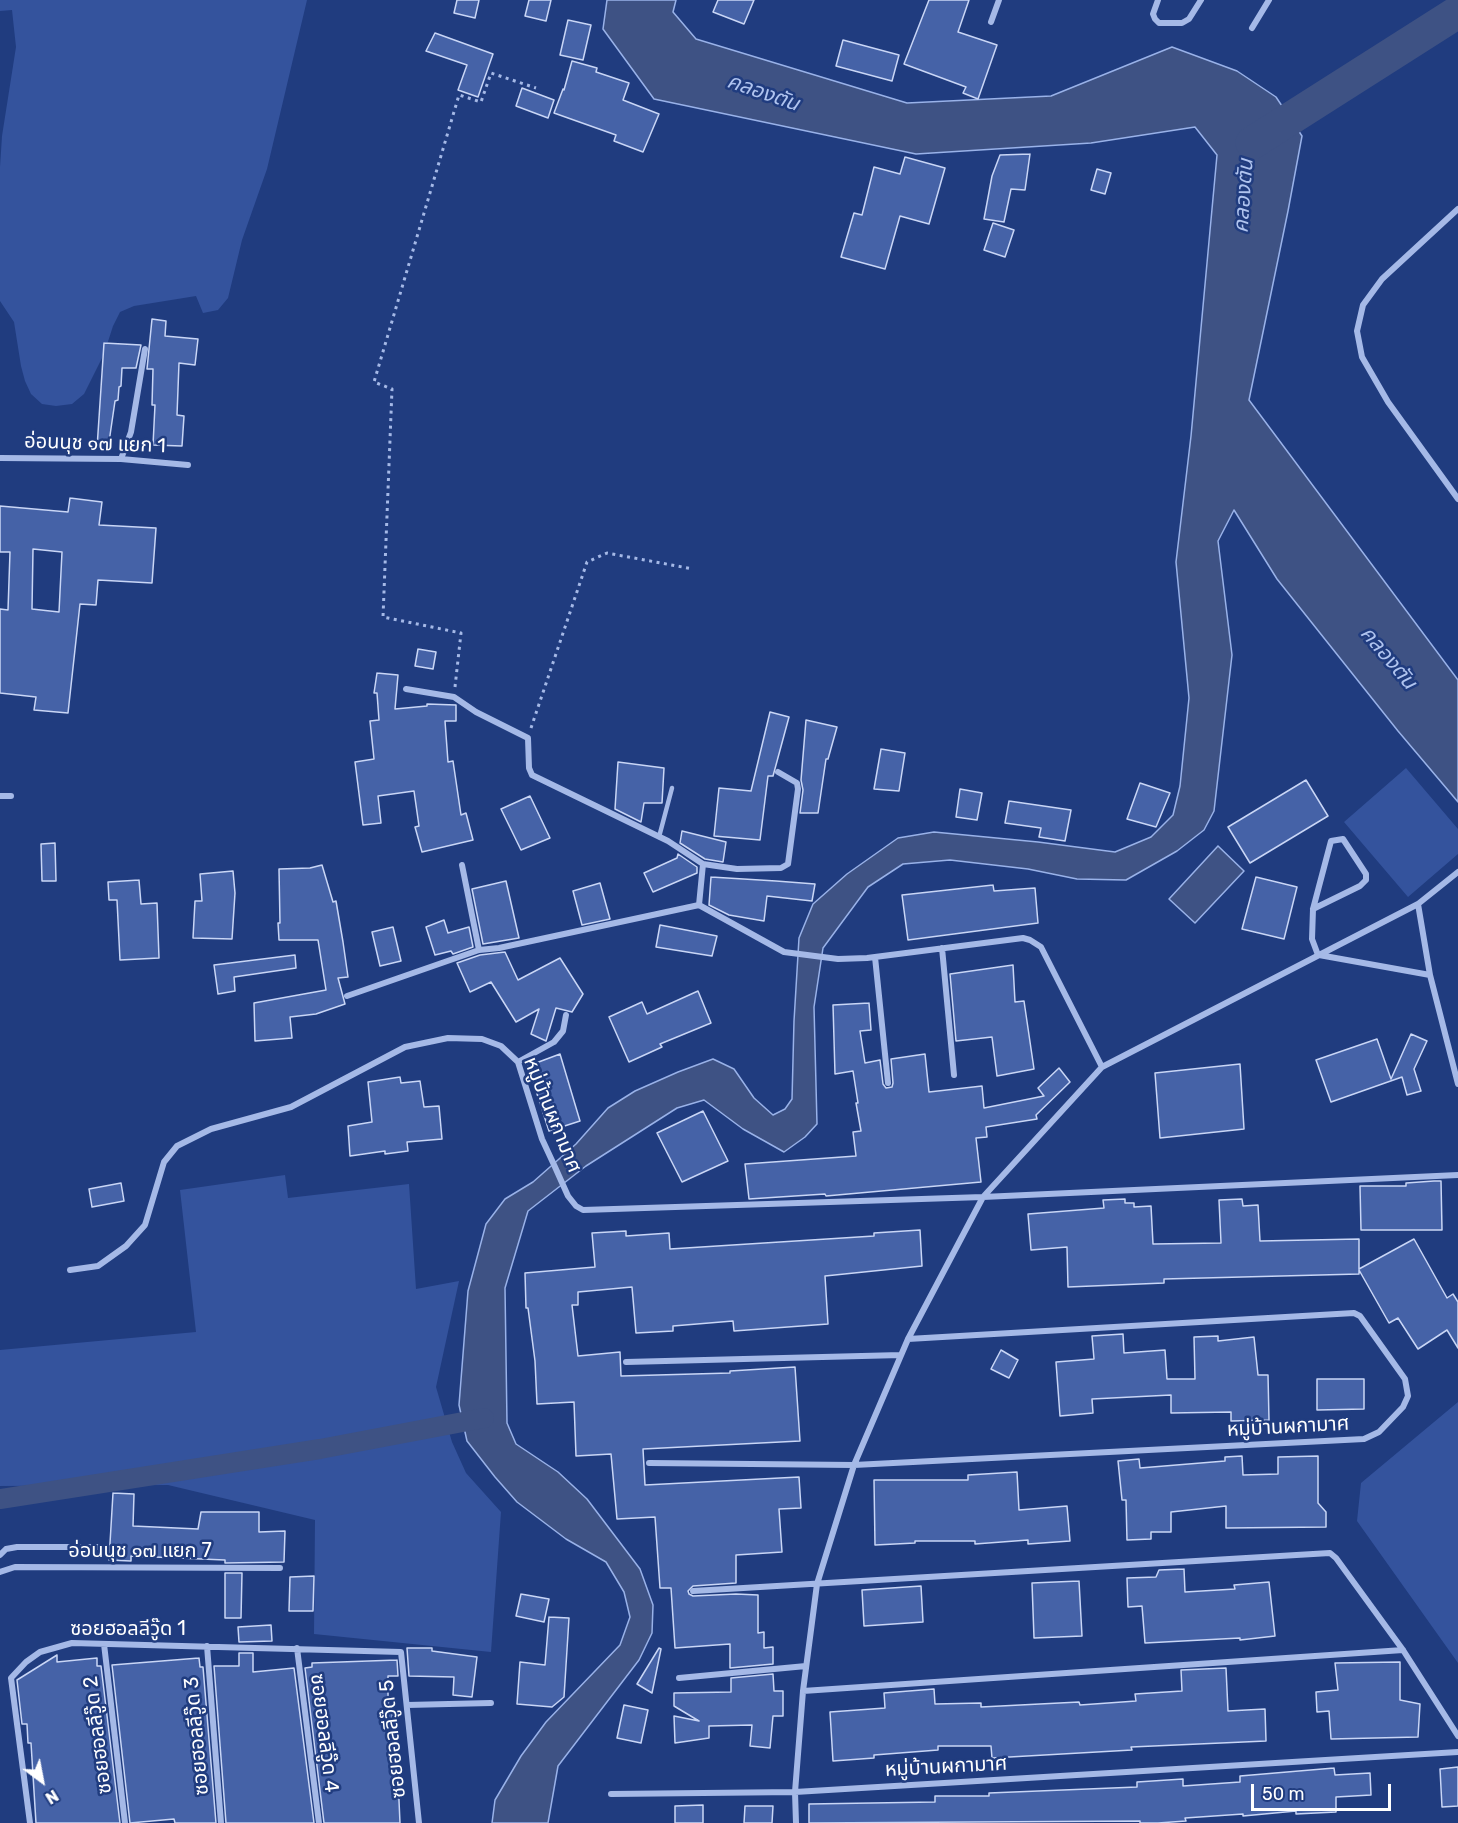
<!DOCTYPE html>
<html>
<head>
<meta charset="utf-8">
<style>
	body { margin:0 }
	#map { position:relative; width:1458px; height:1823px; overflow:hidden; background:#203c7f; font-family:Rubik,sans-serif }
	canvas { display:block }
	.north { position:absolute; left:12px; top:1751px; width:60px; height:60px; -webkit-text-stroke:4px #203c7f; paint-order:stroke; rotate:148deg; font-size:16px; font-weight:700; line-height:24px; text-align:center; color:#fff }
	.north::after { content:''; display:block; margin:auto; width:21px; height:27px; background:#fff; clip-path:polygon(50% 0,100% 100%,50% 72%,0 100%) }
	.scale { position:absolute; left:1251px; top:1784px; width:140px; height:27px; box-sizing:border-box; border:3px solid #fff; border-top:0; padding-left:8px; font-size:18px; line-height:21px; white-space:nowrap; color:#fff; -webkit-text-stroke:4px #203c7f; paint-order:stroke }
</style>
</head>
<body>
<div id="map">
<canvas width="1458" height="1823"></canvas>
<div class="north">N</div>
<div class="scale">50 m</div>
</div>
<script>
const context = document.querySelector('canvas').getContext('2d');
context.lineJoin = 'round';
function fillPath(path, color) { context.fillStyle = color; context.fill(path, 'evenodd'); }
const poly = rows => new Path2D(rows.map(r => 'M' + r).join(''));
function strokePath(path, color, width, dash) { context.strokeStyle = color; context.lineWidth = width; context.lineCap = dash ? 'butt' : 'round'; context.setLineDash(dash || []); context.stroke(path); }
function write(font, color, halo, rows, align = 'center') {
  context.font = font + ' Rubik,"Noto Sans Thai",sans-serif'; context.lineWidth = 5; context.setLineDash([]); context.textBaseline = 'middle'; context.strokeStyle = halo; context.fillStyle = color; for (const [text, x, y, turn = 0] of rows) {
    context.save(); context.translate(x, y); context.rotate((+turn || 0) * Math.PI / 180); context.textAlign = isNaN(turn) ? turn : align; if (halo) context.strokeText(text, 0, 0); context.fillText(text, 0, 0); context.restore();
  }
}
fillPath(poly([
	[0,0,307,0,267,169,242,240,228,298,218,310,203,313,196,296,134,306,120,312,113,326,104,354,84,394,72,404,56,406,42,404,31,394,25,381,21,366,14,322,0,301,0,167,2,136,16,47,12,10,0,11],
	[1406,768,1458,829,1458,854,1408,897,1344,822],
	[285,1175,288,1198,409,1184,416,1289,459,1281,436,1387,452,1442,466,1473,501,1512,491,1652,314,1634,315,1520,168,1485,0,1486,0,1350,196,1332,180,1190],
	[1458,1402,1458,1663,1357,1521,1361,1483]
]), '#34539d');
const water = poly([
	[607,0,676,0,673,12,696,39,907,103,1051,96,1172,47,1237,71,1276,97,1302,136,1288,211,1249,400,1458,680,1458,802,1398,731,1277,579,1234,510,1218,541,1232,655,1214,811,1204,830,1177,851,1126,880,1077,879,1028,869,950,860,903,864,868,887,823,948,814,1007,817,1124,805,1137,784,1152,743,1129,704,1100,677,1108,586,1166,528,1211,505,1288,507,1423,516,1444,558,1472,587,1499,640,1569,653,1605,652,1633,639,1660,558,1766,548,1823,492,1823,495,1800,521,1756,546,1722,620,1645,630,1617,624,1592,606,1562,566,1539,517,1502,495,1477,467,1441,459,1405,468,1291,486,1224,505,1199,533,1182,576,1144,608,1108,635,1091,678,1072,713,1059,734,1069,754,1098,773,1115,785,1109,792,1099,794,1021,799,938,813,904,847,874,898,838,934,832,1038,842,1115,852,1151,837,1173,815,1180,786,1189,698,1176,562,1191,436,1217,155,1195,127,1091,143,916,154,654,99,603,29,607,0],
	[1218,846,1244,871,1195,923,1169,899,1218,846]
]);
fillPath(water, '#3e5284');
strokePath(water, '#99b2e9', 1.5);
strokePath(poly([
	[0,1499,320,1449,484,1418]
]), '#3e5284', 20);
strokePath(poly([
	[1252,143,1458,12]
]), '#3e5284', 33);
const building = poly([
	[457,0,479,0,475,18,454,13,457,0],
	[529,0,551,0,546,21,525,16,529,0],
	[718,0,754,0,744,24,713,12,718,0],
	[929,0,969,0,958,32,997,45,978,99,963,93,966,87,904,64,929,0],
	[568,20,591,25,583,60,560,55,568,20],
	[435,33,493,54,478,97,458,90,467,65,426,51,435,33],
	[843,40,899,55,892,81,836,66,843,40],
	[572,61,597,68,596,72,629,83,623,100,659,114,643,152,614,141,616,135,554,113,563,89,564,90,572,61],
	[522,88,554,100,548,118,516,106,522,88],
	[1030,154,1025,190,1011,189,1004,222,984,219,992,176,1000,155,1030,154],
	[905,157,945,168,929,224,900,216,885,269,841,257,854,213,862,215,874,167,900,174,905,157],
	[1097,169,1111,173,1105,194,1091,190,1097,169],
	[993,223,1014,230,1005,257,984,250,993,223],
	[152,319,166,321,165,336,198,339,195,365,179,363,177,415,184,416,182,446,153,445,155,405,152,405,153,369,147,369,152,319],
	[104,343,141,345,136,368,122,368,121,386,119,387,118,400,115,401,108,449,97,448,104,343],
	[70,498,102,502,99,525,156,528,152,583,98,580,96,605,80,604,68,713,34,710,36,697,0,693,0,609,8,610,10,552,0,552,0,506,68,512,70,498],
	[33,549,62,552,59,612,32,609,33,549],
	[418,649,436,652,433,669,415,666,418,649],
	[377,673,398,675,395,709,427,706,427,704,456,705,456,721,445,721,448,762,453,761,461,815,466,813,473,840,422,852,415,827,419,826,414,791,378,796,381,823,363,825,355,762,374,759,370,721,379,720,377,693,374,693,377,673],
	[770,712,789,717,773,776,768,776,760,840,714,836,719,788,751,791,770,712],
	[806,720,837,727,828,759,826,759,818,813,800,813,803,790,801,780,806,720],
	[881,749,905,753,899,791,874,789,881,749],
	[618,762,664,768,662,803,644,803,641,822,615,809,618,762],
	[1306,780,1328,816,1250,863,1228,827,1306,780],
	[1140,783,1170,793,1156,827,1127,819,1140,783],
	[960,789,982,793,977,820,956,817,960,789],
	[530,796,550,838,521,850,501,809,530,796],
	[1009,801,1071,810,1065,841,1039,837,1041,828,1005,823,1009,801],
	[682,831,726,842,723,862,705,859,680,843,682,831],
	[55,843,56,881,42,881,41,844,55,843],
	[678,854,697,867,697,873,653,892,644,873,677,858,678,854],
	[322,865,333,902,336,901,343,942,348,977,338,978,345,1004,316,1014,290,1017,292,1038,255,1041,254,1003,326,990,318,940,279,940,278,923,280,923,279,869,310,868,322,865],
	[233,871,235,893,232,939,193,938,195,901,202,901,200,874,233,871],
	[711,877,776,881,815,884,812,901,767,896,764,921,729,915,709,905,711,877],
	[1256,877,1297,887,1284,939,1242,929,1256,877],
	[139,880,141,904,157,903,159,958,120,960,117,900,109,900,108,882,139,880],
	[506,881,519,938,483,944,472,889,506,881],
	[600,883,610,919,582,925,573,891,600,883],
	[993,885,994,891,1035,888,1038,923,908,940,902,895,993,885],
	[444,920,448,933,469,927,473,947,453,954,451,951,435,955,426,927,444,920],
	[660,925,717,936,712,956,656,947,660,925],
	[393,927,401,961,380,966,372,932,393,927],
	[505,952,518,980,560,958,583,994,572,1012,556,1008,546,1041,531,1034,539,1009,516,1022,491,982,470,992,457,963,480,955,505,952],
	[295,955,296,968,234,977,235,991,218,994,214,965,295,955],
	[1013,965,1015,1002,1024,1001,1034,1069,997,1076,992,1037,956,1041,950,974,1013,965],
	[698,991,711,1023,660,1044,662,1047,629,1062,609,1017,642,1002,647,1014,698,991],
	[869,1003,871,1030,860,1031,865,1063,880,1060,883,1084,886,1088,892,1087,893,1083,891,1059,925,1054,929,1092,982,1086,984,1108,1044,1096,1038,1088,1059,1068,1070,1082,1036,1115,1037,1119,986,1127,987,1137,976,1138,981,1182,826,1196,825,1194,749,1199,745,1164,856,1156,853,1132,861,1131,856,1103,858,1103,853,1071,835,1074,833,1005,869,1003],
	[1411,1034,1427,1041,1414,1069,1421,1091,1407,1095,1402,1077,1331,1102,1316,1060,1377,1039,1391,1079,1411,1034],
	[560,1054,580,1121,549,1131,528,1066,560,1054],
	[1240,1064,1244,1129,1160,1138,1155,1073,1240,1064],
	[400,1077,401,1083,420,1081,424,1107,439,1106,442,1139,407,1142,408,1151,385,1154,385,1151,350,1156,348,1126,372,1122,368,1082,400,1077],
	[703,1111,728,1161,682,1182,657,1133,703,1111],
	[1434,1181,1441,1181,1442,1230,1361,1230,1360,1186,1406,1186,1406,1183,1434,1181],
	[121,1183,124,1201,92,1207,89,1189,121,1183],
	[1125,1199,1125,1203,1134,1203,1134,1207,1151,1206,1153,1244,1221,1243,1219,1200,1242,1199,1243,1206,1258,1205,1260,1241,1359,1239,1359,1269,1414,1239,1447,1298,1453,1294,1458,1302,1458,1348,1447,1330,1418,1349,1398,1318,1389,1323,1359,1270,1359,1274,1164,1279,1164,1283,1068,1287,1067,1247,1031,1250,1028,1214,1104,1208,1103,1200,1125,1199],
	[920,1230,922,1266,825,1276,828,1324,734,1331,733,1321,673,1326,673,1331,636,1333,632,1287,578,1292,578,1305,572,1305,578,1356,620,1352,621,1376,730,1373,730,1371,795,1367,800,1441,643,1449,645,1485,799,1477,801,1508,779,1509,782,1552,736,1555,736,1583,693,1586,688,1591,689,1594,693,1596,736,1594,758,1595,758,1633,764,1632,764,1648,773,1647,773,1664,730,1668,730,1644,675,1648,671,1588,660,1588,655,1517,617,1519,611,1454,576,1456,574,1402,537,1404,535,1361,528,1308,526,1308,525,1273,595,1267,592,1233,626,1231,626,1236,669,1233,670,1249,874,1236,874,1233,920,1230],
	[1123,1334,1124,1353,1165,1350,1167,1379,1195,1379,1194,1337,1218,1336,1218,1341,1254,1337,1258,1375,1268,1375,1269,1420,1231,1421,1231,1412,1171,1413,1171,1395,1092,1399,1093,1413,1060,1416,1056,1362,1094,1359,1092,1336,1123,1334],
	[1001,1350,1018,1360,1009,1378,991,1369,1001,1350],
	[1317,1379,1364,1379,1364,1409,1317,1410,1317,1379],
	[1242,1456,1243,1475,1278,1474,1278,1457,1318,1456,1318,1503,1326,1512,1326,1527,1226,1528,1226,1506,1171,1512,1171,1532,1151,1532,1151,1539,1127,1540,1126,1500,1122,1500,1118,1461,1139,1459,1140,1468,1225,1461,1225,1457,1242,1456],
	[1017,1472,1019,1510,1067,1506,1070,1541,1028,1544,1028,1540,975,1544,975,1541,915,1541,915,1543,875,1545,874,1480,968,1480,968,1475,1017,1472],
	[113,1493,134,1494,133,1526,198,1529,201,1512,259,1512,259,1532,285,1531,284,1562,225,1563,225,1560,131,1556,131,1561,109,1560,113,1493],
	[1184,1569,1185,1592,1235,1589,1234,1585,1269,1582,1275,1636,1240,1640,1240,1638,1145,1643,1142,1606,1128,1607,1127,1578,1156,1577,1159,1570,1184,1569],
	[225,1573,242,1573,241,1618,225,1618,225,1573],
	[314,1576,313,1611,289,1611,290,1577,314,1576],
	[1079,1581,1082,1636,1034,1638,1032,1583,1079,1581],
	[921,1586,923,1622,864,1626,862,1590,921,1586],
	[521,1594,549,1599,544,1622,516,1616,521,1594],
	[549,1617,569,1618,564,1697,552,1707,517,1704,520,1662,545,1665,549,1617],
	[271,1625,272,1641,239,1642,238,1627,271,1625],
	[407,1648,432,1648,432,1651,477,1657,472,1697,453,1695,454,1677,409,1676,407,1648],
	[659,1648,661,1649,652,1693,637,1684,659,1648],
	[239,1653,253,1653,253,1672,294,1668,314,1823,226,1823,214,1666,239,1666,239,1653],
	[57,1655,57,1662,97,1658,97,1666,101,1666,120,1823,36,1823,31,1743,28,1743,27,1724,22,1724,17,1680,57,1655],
	[199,1658,200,1667,203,1667,216,1823,175,1823,174,1819,130,1823,112,1665,199,1658],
	[397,1660,398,1676,388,1676,388,1694,389,1712,392,1711,396,1778,398,1778,400,1823,324,1823,305,1668,312,1667,312,1663,397,1660],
	[1400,1662,1400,1700,1420,1704,1418,1737,1331,1739,1329,1711,1317,1712,1316,1692,1338,1690,1335,1663,1400,1662],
	[1226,1668,1228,1711,1265,1709,1266,1741,1131,1747,1132,1750,992,1758,991,1746,938,1746,938,1750,874,1755,874,1758,833,1761,830,1712,885,1708,884,1693,934,1689,935,1704,981,1703,981,1707,1079,1702,1080,1705,1136,1701,1135,1694,1182,1691,1181,1670,1226,1668],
	[773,1674,774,1691,783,1691,783,1716,773,1716,770,1748,750,1746,752,1725,709,1726,709,1738,675,1743,674,1716,699,1721,674,1706,674,1693,731,1692,731,1678,773,1674],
	[624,1705,648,1710,641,1743,617,1738,624,1705],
	[1458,1767,1458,1806,1442,1807,1440,1769,1458,1767],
	[1334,1768,1335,1775,1370,1773,1371,1795,1336,1797,1336,1812,1296,1814,1296,1811,1243,1816,1243,1814,1185,1818,1186,1821,1158,1823,1140,1823,1140,1821,809,1823,809,1804,935,1802,935,1796,989,1796,989,1793,1137,1787,1137,1782,1183,1779,1183,1786,1240,1782,1240,1776,1334,1768],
	[703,1805,703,1823,675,1823,675,1806,703,1805],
	[745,1806,773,1806,772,1823,744,1823,745,1806]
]);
fillPath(building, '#4562a7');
strokePath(building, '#c9d6f6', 1.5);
strokePath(poly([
	[455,687,461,633,383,617,392,389,374,382,459,95,481,102,491,73,536,88],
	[531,728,587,562,607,553,693,569]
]), '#a5b9e7', 3, [3, 4.5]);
strokePath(poly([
	[659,837,672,788]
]), '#a5b9e7', 4.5);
strokePath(poly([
	[1158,0,1153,14,1155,19,1159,23,1182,23,1189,19,1201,0],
	[991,22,999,0],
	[1252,28,1269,0],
	[1458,209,1382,279,1363,305,1357,331,1362,357,1388,402,1458,499],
	[0,458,121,459,188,465],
	[121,459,131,432,145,349],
	[406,689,454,697,476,712,528,738,529,768,532,775,668,841,703,864,699,905],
	[0,796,11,796],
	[703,864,737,869,781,868,788,864,798,789,797,783,778,772],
	[462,865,479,950,499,948,699,905,784,952,838,959,867,958,1023,938,1030,940,1041,947,1102,1067],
	[1418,904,1430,975],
	[1313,909,1360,886,1366,880,1366,874,1343,839,1331,841,1313,909,1312,939,1318,955],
	[942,948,954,1075],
	[1319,955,1430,975,1458,1084],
	[875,957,888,1083],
	[347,996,479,950],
	[518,1062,554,1042,563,1031,566,1015],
	[70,1270,98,1266,126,1246,145,1225,164,1162,177,1146,211,1129,291,1107,405,1047,448,1038,482,1039,501,1046,518,1062,542,1139,555,1167,568,1196,576,1206,583,1210,983,1197,1458,1175],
	[626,1362,901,1355],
	[649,1463,854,1465,1364,1439,1379,1432,1403,1407,1408,1396,1405,1379,1360,1316,1354,1313,908,1339],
	[0,1555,6,1549,17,1547,103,1547],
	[0,1572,15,1567,280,1568],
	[693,1591,1330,1553,1336,1558,1403,1650,1458,1736],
	[104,1644,125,1823],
	[207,1646,221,1823],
	[297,1648,319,1823],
	[679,1678,806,1666],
	[803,1691,1403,1650],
	[407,1705,491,1703],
	[611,1794,795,1792,1458,1752],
	[30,1823,11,1678,26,1662,40,1652,72,1643,401,1652,419,1823],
	[796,1823,795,1792,803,1691,817,1584,854,1465,908,1339,983,1197,1102,1067,1418,904,1458,872]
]), '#a5b9e7', 6);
write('20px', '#fff', '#203c7f', [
	["อ่อนนุช ๑๗ แยก 1",95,444,2],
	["หมู่บ้านผกามาศ",552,1115,68],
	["หมู่บ้านผกามาศ",1288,1427,-3],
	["อ่อนนุช ๑๗ แยก 7",140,1551],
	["ซอยฮอลลีวู๊ด 1",128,1629],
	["ซอยฮอลลีวู๊ด 4",324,1733,83],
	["ซอยฮอลลีวู๊ด 2",98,1735,-97],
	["ซอยฮอลลีวู๊ด 3",197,1736,-95],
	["ซอยฮอลลีวู๊ด 5",393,1739,-96],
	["หมู่บ้านผกามาศ",946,1767,-3]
]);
write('italic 21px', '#b0c4ef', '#203c7f', [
	["คลองตัน",763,93,19],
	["คลองตัน",1244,196,-86],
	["คลองตัน",1388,658,50]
]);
</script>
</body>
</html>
